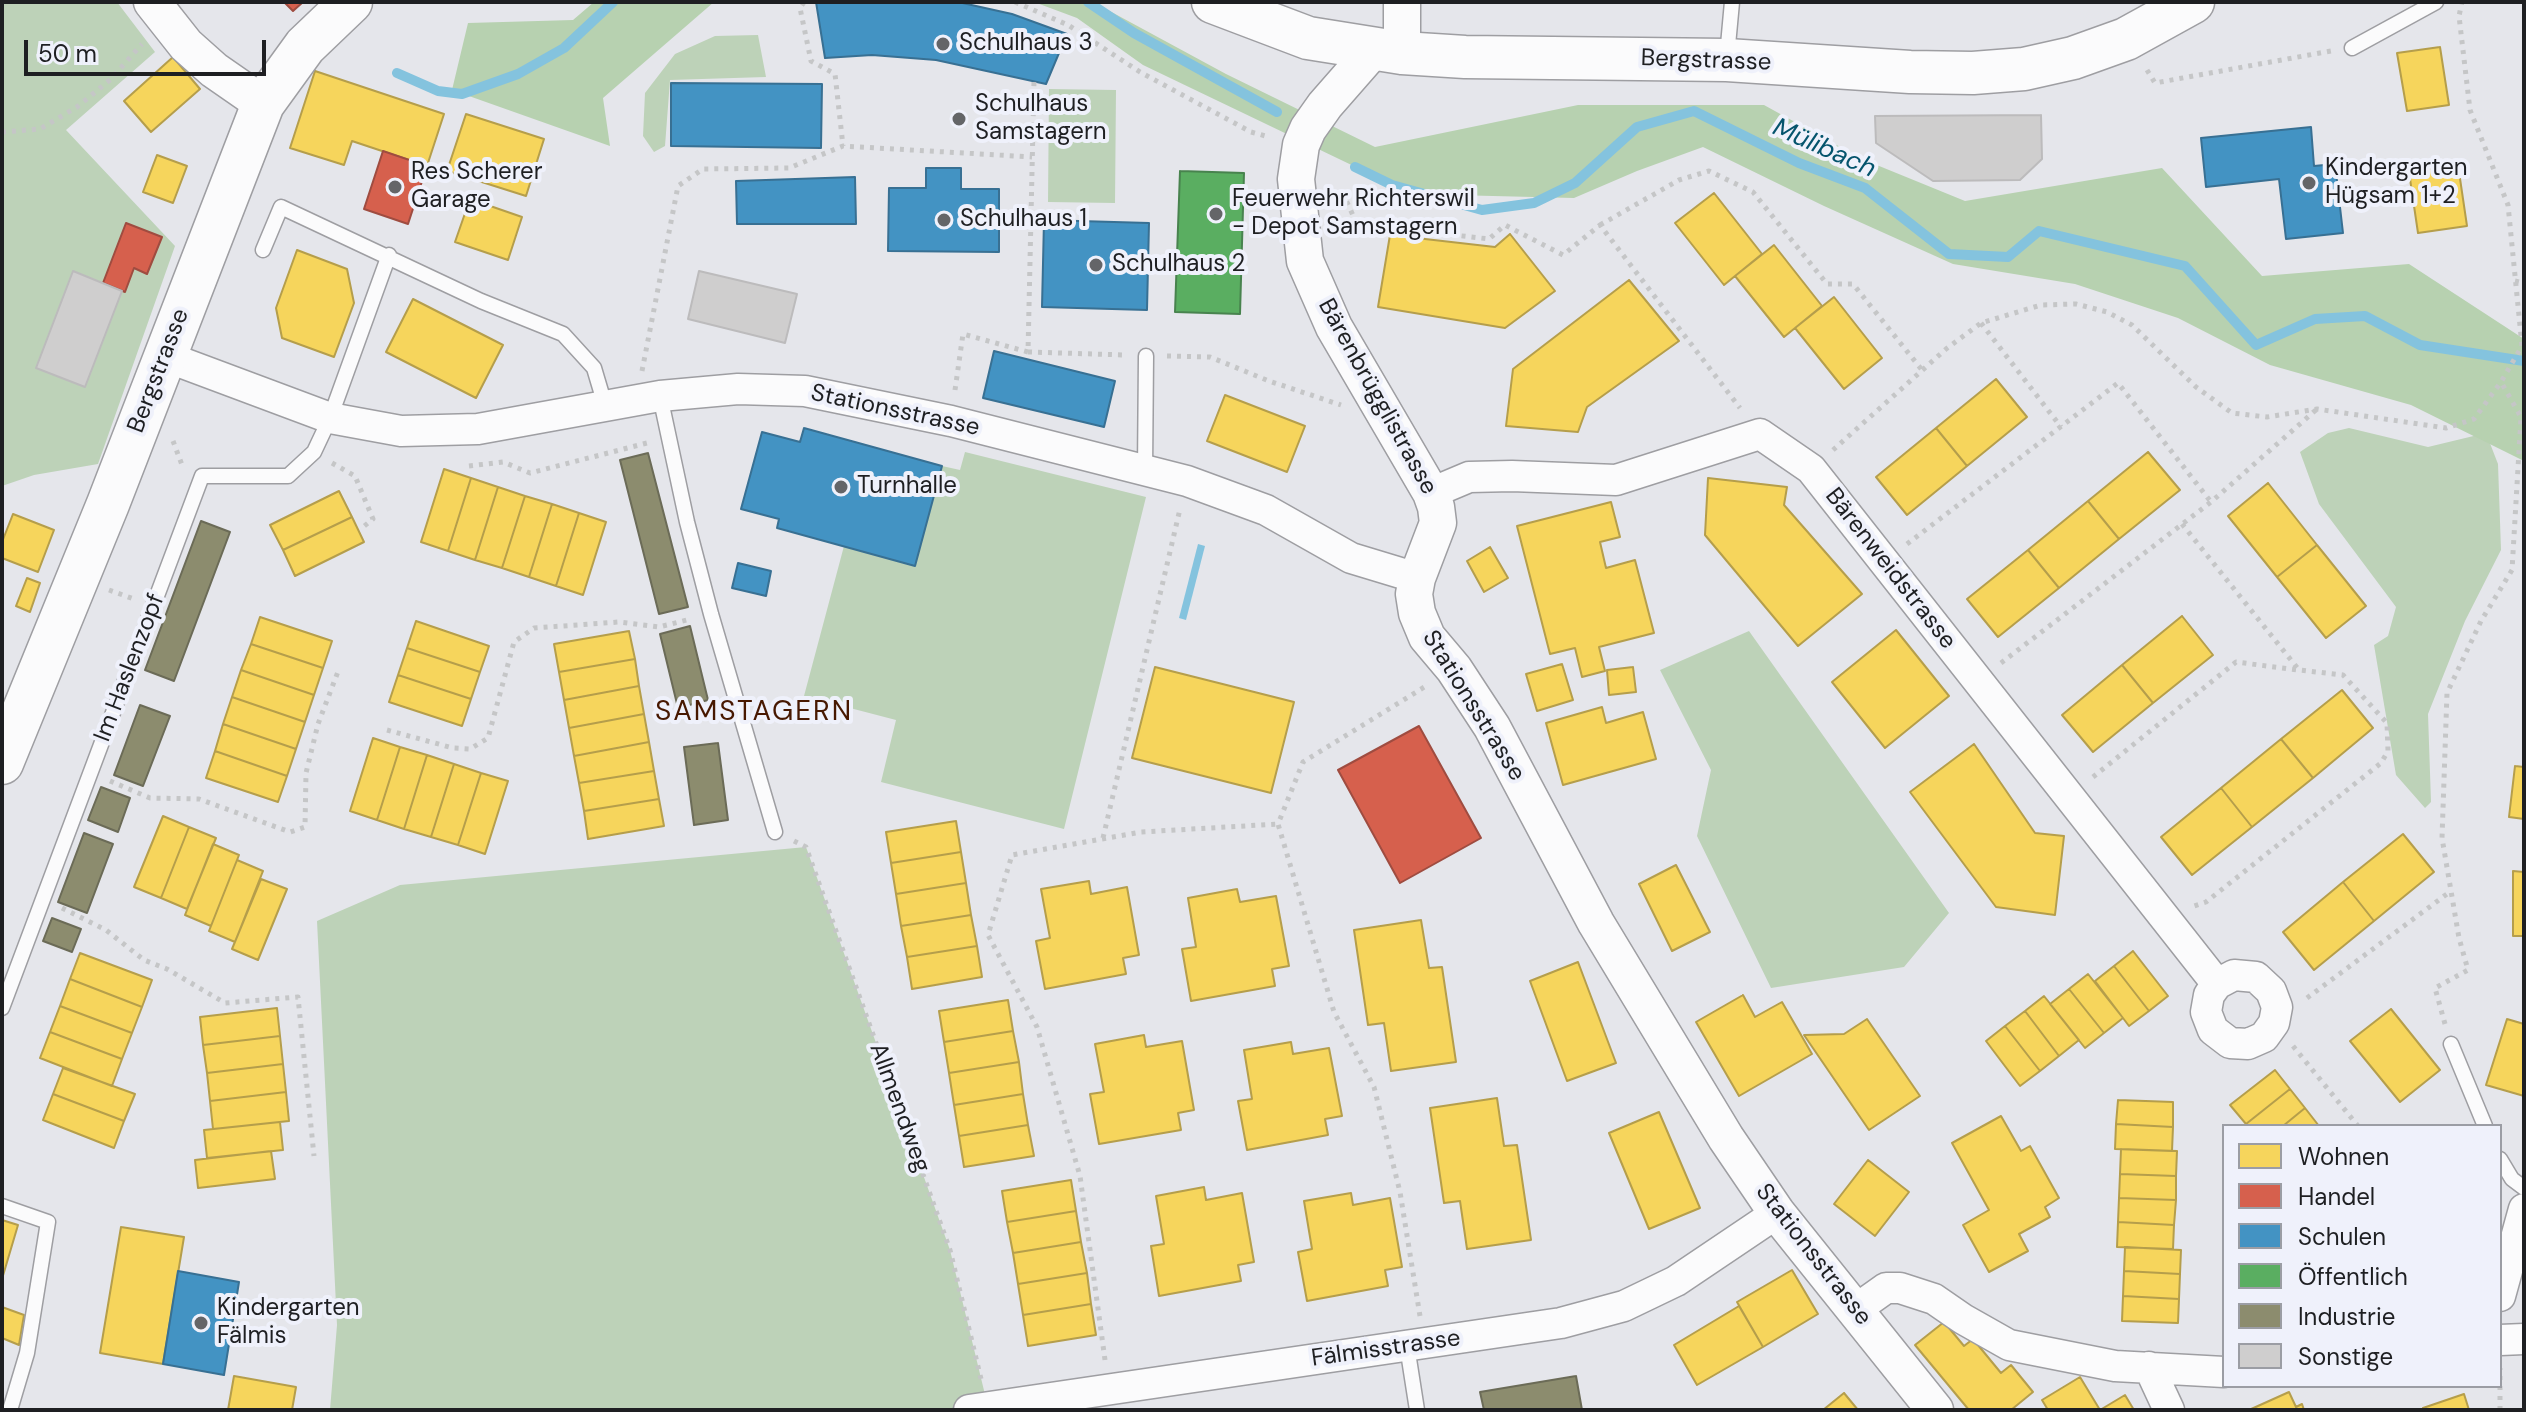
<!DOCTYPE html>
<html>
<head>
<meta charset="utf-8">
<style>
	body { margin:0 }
	#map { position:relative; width:2526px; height:1412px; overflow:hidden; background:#e5e6eb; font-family:"DM Sans",sans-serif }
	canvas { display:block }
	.frame { position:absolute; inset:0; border:4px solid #1e1f22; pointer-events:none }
	.legend { position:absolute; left:2222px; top:1124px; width:280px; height:264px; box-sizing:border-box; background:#eff1fb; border:2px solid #9b9da4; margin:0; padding:10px 14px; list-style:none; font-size:24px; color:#1e1f22 }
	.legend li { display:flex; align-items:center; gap:16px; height:40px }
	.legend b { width:40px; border:2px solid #9b9da4 }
	.scale { position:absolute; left:24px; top:40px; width:242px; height:36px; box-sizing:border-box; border:4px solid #1e1f22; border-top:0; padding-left:10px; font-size:24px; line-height:28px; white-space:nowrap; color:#1e1f22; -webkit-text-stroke:6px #eff1fb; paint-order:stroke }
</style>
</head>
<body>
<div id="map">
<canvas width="2526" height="1412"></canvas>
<div class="frame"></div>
<ul class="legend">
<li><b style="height:22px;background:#f6d55c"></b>Wohnen</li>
<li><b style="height:22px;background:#d6604d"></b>Handel</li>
<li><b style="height:22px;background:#4393c3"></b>Schulen</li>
<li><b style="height:22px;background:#5aae61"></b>Öffentlich</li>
<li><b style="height:22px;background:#8c8c6e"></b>Industrie</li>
<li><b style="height:22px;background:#cfcece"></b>Sonstige</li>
</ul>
<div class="scale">50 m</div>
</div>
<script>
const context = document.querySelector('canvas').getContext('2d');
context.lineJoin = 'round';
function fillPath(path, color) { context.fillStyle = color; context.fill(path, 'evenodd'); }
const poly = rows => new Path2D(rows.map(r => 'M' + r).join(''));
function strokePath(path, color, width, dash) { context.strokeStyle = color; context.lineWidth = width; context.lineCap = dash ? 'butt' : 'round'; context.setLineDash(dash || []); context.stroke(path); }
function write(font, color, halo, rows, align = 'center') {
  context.font = font + ' "DM Sans",sans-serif'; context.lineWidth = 8; context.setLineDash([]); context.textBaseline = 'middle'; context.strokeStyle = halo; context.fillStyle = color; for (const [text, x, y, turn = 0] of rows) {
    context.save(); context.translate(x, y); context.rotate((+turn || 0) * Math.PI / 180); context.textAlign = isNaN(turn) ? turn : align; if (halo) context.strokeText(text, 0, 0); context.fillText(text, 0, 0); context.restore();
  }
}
fillPath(poly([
	[2,2,117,2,155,52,66,130,175,246,98,464,34,475,2,486],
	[758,35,766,77,670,80,665,146,654,152,643,136,645,93,675,54,715,36],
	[1049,89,1116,90,1115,203,1048,202],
	[2349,428,2428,447,2486,433,2498,464,2501,550,2465,621,2428,714,2431,802,2425,808,2396,775,2374,645,2388,636,2396,607,2319,504,2300,452,2328,433],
	[965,452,1146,497,1064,829,881,782,896,720,804,696,844,546,915,566,942,466,960,470],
	[1749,631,1949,913,1904,967,1771,988,1697,836,1711,770,1660,670],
	[806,847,950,1250,988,1407,974,1410,330,1410,337,1325,317,921,400,885]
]), '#bdd2b8');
fillPath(poly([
	[594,2,714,2,603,98,610,146,452,90,468,23,573,20],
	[1034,2,1093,2,1226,74,1375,147,1578,105,1764,105,1862,159,1965,201,2162,168,2262,276,2409,264,2524,339,2524,461,2411,405,2270,365,2178,318,2075,284,1953,264,1824,206,1703,147,1637,171,1574,198,1412,194,1143,65,1077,18]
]), '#b7d1b0');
fillPath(poly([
	[1198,544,1205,546,1186,620,1179,618]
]), '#84c3de');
const homes = poly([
	[2440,47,2449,105,2407,111,2397,53,2440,47],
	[173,57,200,89,151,132,124,101,173,57],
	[315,71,444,114,427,166,352,141,344,165,290,148,315,71],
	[466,114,544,139,526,196,447,171,466,114],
	[157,155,187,166,173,203,143,192,157,155],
	[2458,165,2467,226,2418,233,2409,172,2458,165],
	[1714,193,1762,254,1724,285,1675,223,1714,193],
	[470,199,522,217,508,260,455,242,470,199],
	[1510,234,1555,291,1505,328,1378,307,1390,235,1495,247,1510,234],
	[1774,245,1822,306,1784,337,1735,276,1774,245],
	[297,250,347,269,354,303,334,357,282,338,276,308,297,250],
	[1629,280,1679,341,1587,407,1578,432,1506,426,1513,369,1629,280],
	[1834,297,1882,358,1844,389,1795,328,1834,297],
	[413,299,503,345,476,398,386,352,413,299],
	[1996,379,2027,417,1967,466,1936,428,1996,379],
	[1225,395,1305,426,1287,472,1207,441,1225,395],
	[1936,428,1967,466,1907,515,1876,477,1936,428],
	[2148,452,2180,490,2119,539,2088,501,2148,452],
	[444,469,471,478,448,551,421,542,444,469],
	[471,478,498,487,475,560,448,551,471,478],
	[1708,478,1787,487,1784,505,1862,594,1798,646,1705,535,1708,478],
	[2268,483,2317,545,2277,577,2228,516,2268,483],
	[498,487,525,496,502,568,475,560,498,487],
	[339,491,352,517,283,550,270,525,339,491],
	[525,496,552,504,529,577,502,568,525,496],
	[2088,501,2119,539,2059,588,2028,550,2088,501],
	[1611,502,1620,537,1600,542,1606,568,1635,560,1654,633,1599,647,1605,671,1582,677,1575,648,1550,654,1517,526,1611,502],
	[552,504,579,513,556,586,529,577,552,504],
	[579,513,606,522,583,595,556,586,579,513],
	[13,514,54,530,38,572,2,558,2,542,13,514],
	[352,517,364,542,295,576,283,550,352,517],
	[2317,545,2366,606,2326,638,2277,577,2317,545],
	[1490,547,1508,578,1484,592,1467,561,1490,547],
	[2028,550,2059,588,1998,637,1967,599,2028,550],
	[27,578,40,583,30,612,16,606,27,578],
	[2182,616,2213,655,2153,703,2122,665,2182,616],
	[260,617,332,641,323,668,251,644,260,617],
	[416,621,489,646,480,672,407,648,416,621],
	[1896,630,1949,696,1885,748,1832,682,1896,630],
	[629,631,635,659,559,672,554,644,629,631],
	[251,644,323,668,314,695,241,670,251,644],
	[407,648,480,672,471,699,398,675,407,648],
	[635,659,639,686,564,700,559,672,635,659],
	[1562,664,1573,700,1537,711,1526,674,1562,664],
	[2122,665,2153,703,2093,752,2062,715,2122,665],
	[1155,667,1294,702,1271,793,1132,758,1155,667],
	[1633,667,1636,692,1609,695,1607,670,1633,667],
	[241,670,314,695,305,722,232,697,241,670],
	[398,675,471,699,462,726,389,702,398,675],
	[639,686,644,714,569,728,564,700,639,686],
	[2342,690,2373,728,2313,778,2281,739,2342,690],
	[232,697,305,722,296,749,223,724,232,697],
	[1602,707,1606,723,1643,712,1656,759,1563,785,1546,723,1602,707],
	[644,714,649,742,574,756,569,728,644,714],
	[223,724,296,749,287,776,215,751,223,724],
	[373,738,400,747,377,820,350,811,373,738],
	[2281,739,2313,778,2252,827,2221,788,2281,739],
	[649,742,654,771,579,783,574,756,649,742],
	[1974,744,2035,833,2064,836,2055,915,1996,907,1910,792,1974,744],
	[400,747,427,755,404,829,377,820,400,747],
	[215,751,287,776,278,802,206,778,215,751],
	[427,755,454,764,431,837,404,829,427,755],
	[454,764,481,773,458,845,431,837,454,764],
	[2515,766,2524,767,2524,819,2509,817,2515,766],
	[654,771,659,799,584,811,579,783,654,771],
	[481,773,508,781,485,854,458,845,481,773],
	[2221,788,2252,827,2192,875,2161,837,2221,788],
	[659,799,664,826,588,839,584,811,659,799],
	[163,816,189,827,161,898,134,887,163,816],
	[956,821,961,852,891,863,886,832,956,821],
	[189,827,216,838,187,909,161,898,189,827],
	[2403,834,2434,872,2374,921,2343,882,2403,834],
	[213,844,239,855,211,926,185,915,213,844],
	[961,852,966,883,896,894,891,863,961,852],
	[237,860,263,871,235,942,209,931,237,860],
	[1676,865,1710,932,1672,951,1639,884,1676,865],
	[2513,871,2524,872,2524,936,2513,936,2513,871],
	[261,879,287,889,258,960,232,949,261,879],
	[1089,881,1091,894,1127,887,1139,955,1123,958,1126,974,1045,989,1036,941,1050,938,1041,889,1089,881],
	[2343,882,2374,921,2314,970,2283,932,2343,882],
	[966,883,971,915,901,926,896,894,966,883],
	[1237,889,1240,902,1276,896,1289,966,1272,969,1275,986,1191,1001,1182,949,1196,947,1188,898,1237,889],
	[971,915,977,946,907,957,901,926,971,915],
	[1421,920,1429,968,1442,967,1456,1062,1391,1071,1384,1023,1368,1025,1354,930,1421,920],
	[977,946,982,977,912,989,907,957,977,946],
	[2133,951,2168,996,2149,1011,2114,966,2133,951],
	[80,953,152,980,142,1007,70,979,80,953],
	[1578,962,1616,1063,1567,1081,1530,981,1578,962],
	[2114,966,2149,1011,2129,1026,2095,981,2114,966],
	[2088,974,2123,1018,2104,1033,2069,989,2088,974],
	[70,979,142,1007,132,1033,60,1006,70,979],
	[2069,989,2104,1033,2085,1048,2050,1004,2069,989],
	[1743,995,1755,1017,1782,1002,1812,1054,1739,1096,1696,1022,1743,995],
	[2044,996,2079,1040,2059,1056,2025,1011,2044,996],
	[1008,1000,1013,1031,944,1042,939,1011,1008,1000],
	[60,1006,132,1033,122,1059,50,1032,60,1006],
	[277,1008,280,1036,203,1045,200,1017,277,1008],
	[2391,1009,2440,1070,2400,1102,2350,1041,2391,1009],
	[2025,1011,2059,1056,2040,1071,2005,1026,2025,1011],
	[1867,1019,1920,1096,1869,1130,1804,1035,1844,1034,1867,1019],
	[2507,1019,2524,1024,2524,1096,2486,1085,2507,1019],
	[2005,1026,2040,1071,2020,1086,1986,1041,2005,1026],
	[1013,1031,1019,1062,949,1073,944,1042,1013,1031],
	[50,1032,122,1059,112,1086,40,1058,50,1032],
	[1144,1035,1146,1047,1182,1041,1194,1110,1178,1113,1181,1130,1099,1144,1090,1094,1104,1092,1095,1044,1144,1035],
	[280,1036,283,1064,207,1073,203,1045,280,1036],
	[1291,1042,1293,1054,1329,1048,1342,1116,1325,1119,1328,1135,1247,1150,1238,1101,1252,1099,1244,1050,1291,1042],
	[1019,1062,1023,1094,954,1105,949,1073,1019,1062],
	[283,1064,286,1092,210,1101,207,1073,283,1064],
	[63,1068,135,1094,124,1121,53,1094,63,1068],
	[2275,1070,2290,1089,2246,1124,2230,1105,2275,1070],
	[2290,1089,2305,1108,2283,1126,2247,1126,2246,1124,2290,1089],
	[286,1092,289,1121,213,1129,210,1101,286,1092],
	[53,1094,124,1121,114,1148,43,1120,53,1094],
	[1023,1094,1028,1125,959,1136,954,1105,1023,1094],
	[1497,1098,1504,1146,1517,1145,1531,1240,1467,1249,1460,1201,1444,1203,1430,1108,1497,1098],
	[2118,1100,2173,1102,2173,1127,2116,1124,2118,1100],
	[2305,1108,2319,1126,2283,1126,2305,1108],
	[1659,1112,1700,1208,1649,1229,1609,1133,1659,1112],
	[2001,1116,2021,1151,2030,1146,2059,1198,2045,1207,2050,1217,2019,1234,2028,1251,1989,1272,1963,1225,1989,1210,1952,1143,2001,1116],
	[280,1122,283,1150,207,1158,204,1130,280,1122],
	[2116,1124,2173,1127,2172,1151,2115,1149,2116,1124],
	[1028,1125,1034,1156,964,1167,959,1136,1028,1125],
	[2121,1149,2177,1151,2176,1176,2120,1174,2121,1149],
	[271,1151,275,1179,198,1188,195,1160,271,1151],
	[1868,1160,1909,1192,1875,1236,1834,1204,1868,1160],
	[2120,1174,2176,1176,2176,1200,2119,1198,2120,1174],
	[1071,1180,1076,1211,1007,1222,1002,1191,1071,1180],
	[1204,1187,1206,1200,1242,1193,1254,1262,1238,1265,1241,1281,1159,1296,1151,1246,1164,1244,1156,1196,1204,1187],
	[1351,1193,1353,1205,1390,1198,1402,1267,1385,1270,1388,1286,1307,1301,1298,1252,1312,1249,1304,1201,1351,1193],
	[2119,1198,2176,1200,2174,1225,2118,1222,2119,1198],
	[1076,1211,1081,1242,1013,1253,1007,1222,1076,1211],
	[2,1220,18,1225,2,1279,2,1220],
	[2118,1222,2174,1225,2173,1249,2117,1247,2118,1222],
	[121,1227,184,1237,163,1364,100,1353,121,1227],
	[1081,1242,1087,1273,1018,1284,1013,1253,1081,1242],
	[2125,1247,2181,1250,2180,1274,2124,1271,2125,1247],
	[1792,1270,1818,1314,1763,1347,1737,1302,1792,1270],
	[2124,1271,2180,1274,2179,1299,2123,1296,2124,1271],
	[1087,1273,1091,1304,1023,1315,1018,1284,1087,1273],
	[2123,1296,2179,1299,2178,1323,2122,1321,2123,1296],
	[1091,1304,1096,1335,1028,1346,1023,1315,1091,1304],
	[1739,1306,1763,1347,1697,1385,1674,1345,1739,1306],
	[2,1307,24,1315,19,1345,2,1338,2,1307],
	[1944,1322,1964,1346,1973,1339,2001,1373,2011,1365,2033,1392,2011,1410,1969,1410,1915,1345,1944,1322],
	[234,1376,296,1387,292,1410,228,1410,234,1376],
	[2080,1377,2100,1410,2125,1395,2134,1410,2048,1410,2042,1400,2080,1377],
	[2289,1392,2296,1407,2302,1404,2304,1410,2249,1410,2289,1392],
	[1844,1393,1858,1410,1823,1410,1844,1393],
	[2464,1394,2469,1410,2424,1410,2423,1408,2464,1394]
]);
fillPath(homes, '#f6d55c');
strokePath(homes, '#b59e4b', 2);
const shops = poly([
	[284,2,303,2,293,11,284,2],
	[383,151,427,166,408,224,364,209,383,151],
	[126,223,162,237,147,274,134,268,125,292,103,283,126,223],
	[1419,726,1481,838,1400,883,1338,770,1419,726]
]);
fillPath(shops, '#d6604d');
strokePath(shops, '#9f4c40', 2);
const schools = poly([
	[816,2,958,2,1012,14,1067,34,1046,84,936,60,872,55,825,58,816,2],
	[671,83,822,84,821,148,671,146,671,83],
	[2311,127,2314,166,2335,164,2343,233,2286,239,2279,179,2206,187,2201,138,2311,127],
	[926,168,961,168,961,189,999,189,999,252,888,251,889,188,926,188,926,168],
	[855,177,856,224,737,224,736,181,855,177],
	[1044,220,1149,223,1147,310,1042,307,1044,220],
	[994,351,1115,381,1104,427,983,398,994,351],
	[804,428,942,466,915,566,777,528,779,519,741,509,762,432,800,442,804,428],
	[738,563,771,571,766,596,732,588,738,563],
	[178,1271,239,1282,224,1375,163,1364,178,1271]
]);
fillPath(schools, '#4393c3');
strokePath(schools, '#387093', 2);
const public = poly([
	[1180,171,1244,173,1240,314,1175,312,1180,171]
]);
fillPath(public, '#5aae61');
strokePath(public, '#48834e', 2);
const industry = poly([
	[648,453,688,607,659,614,620,460,648,453],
	[201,521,230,532,174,681,145,670,201,521],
	[690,626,708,700,678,708,660,634,690,626],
	[140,705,170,716,143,786,114,775,140,705],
	[718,743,728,820,694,825,684,747,718,743],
	[101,787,130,798,118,832,88,820,101,787],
	[84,833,113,844,87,913,58,902,84,833],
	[52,918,81,929,72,952,43,941,52,918],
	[1576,1376,1582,1410,1484,1410,1480,1392,1576,1376]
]);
fillPath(industry, '#8c8c6e');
strokePath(industry, '#6b6b57', 2);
strokePath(poly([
	[1088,2,1134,33,1277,112],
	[397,73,438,91,462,94,518,74,564,48,613,2],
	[1355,167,1392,185,1482,210,1534,203,1575,183,1637,127,1694,111,1799,163,1865,188,1949,254,2008,257,2039,231,2185,266,2256,345,2315,319,2365,316,2420,345,2524,361]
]), '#84c3de', 10);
const building = poly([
	[2041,115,2042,159,2020,180,1933,181,1876,143,1875,116,2041,115],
	[73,271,122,291,85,387,36,368,73,271],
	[699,271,797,294,785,343,688,319,699,271]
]);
fillPath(building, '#cfcece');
strokePath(building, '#bcbbbc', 2);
const service = poly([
	[2352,48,2436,2],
	[1727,56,1732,2],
	[263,250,281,207,481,301,563,334,594,368,605,405],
	[660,396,687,522,711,614,775,832],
	[1145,470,1146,356],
	[2,1008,202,476,288,476,314,452,330,418,389,255],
	[2451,1044,2485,1126],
	[2500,1159,2512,1179,2524,1188],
	[2,1206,48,1222,27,1353,10,1410],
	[1407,1346,1417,1410]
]);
const minor = poly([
	[164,356,330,418,401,431,478,429,660,396,738,389,805,391,951,421,1187,481,1266,510,1351,558,1417,578],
	[1431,493,1469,477,1512,476,1616,480,1760,434,1811,469,2217,984,2209,995,2206,1012,2213,1030,2230,1043,2248,1044,2264,1037,2274,1023,2277,1007,2271,991,2256,977,2234,975,2217,984],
	[2500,1296,2524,1209],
	[1855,1310,1886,1288,1900,1288,1934,1299,1963,1319,2009,1345,2115,1366,2224,1372],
	[2500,1340,2524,1339],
	[2149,1367,2169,1410],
	[969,1410,1561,1323,1624,1306,1676,1281,1777,1213]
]);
const tertiary = poly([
	[152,2,186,45,214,70,263,104],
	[1374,49,1325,105,1308,129,1301,145,1296,179,1305,261,1334,327,1431,493,1436,507,1438,523,1417,578,1414,594,1417,613,1427,637,1454,669,1492,727,1596,923,1726,1138,1777,1213,1935,1410],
	[1402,53,1402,2]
]);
const secondary = poly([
	[1213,2,1308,38,1402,53,1465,57,1727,60,1910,72,1973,73,2024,69,2073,58,2126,39,2193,2],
	[2,763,108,504,263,104,305,46,351,2]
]);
strokePath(service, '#9e9ea2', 17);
strokePath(minor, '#9e9ea2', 33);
strokePath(tertiary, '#9e9ea2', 39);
strokePath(secondary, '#9e9ea2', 45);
strokePath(poly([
	[804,2,800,8,811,61,835,74,843,146],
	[1015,2,1068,25,1140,72,1251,132,1269,137],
	[2147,70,2155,83,2331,51],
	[2,132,40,129,77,107,111,79,142,44],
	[1330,204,1345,198,1357,224,1489,239,1505,225,1563,255,1600,225,1740,408],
	[1600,225,1679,180,1709,171,1753,192,1827,284,1853,284,1922,370],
	[2515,281,2524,283],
	[1981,323,2061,427],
	[1028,352,1125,355],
	[1167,356,1210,357,1269,381,1341,405],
	[642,371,678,186,703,169,789,168,843,146,1032,157],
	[955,390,963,334,1028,352,1034,81],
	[173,441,182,465],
	[1833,450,1946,349,1981,323,2041,305,2076,304,2107,312,2132,325,2196,387,2232,413,2267,417,2317,409,2446,428,2474,419,2501,382,2522,346,2508,205,2470,110,2459,16,2462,2],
	[332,463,355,476,373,519,363,527],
	[469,466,503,462,530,473,647,443],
	[2182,524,2299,670,2343,675,2387,723,2388,751,2381,763,2206,902,2194,906],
	[1907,544,2118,383,2211,502],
	[109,590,134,599],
	[2001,663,2211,502,2317,409],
	[387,730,453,748,470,749,488,738,514,642,534,628,619,622,659,627,691,619],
	[2093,777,2236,662,2298,670],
	[110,781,150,798,199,799,290,832,305,827,306,773,318,724,339,669],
	[1103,838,1180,509],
	[794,841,806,847,950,1250,981,1379],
	[62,908,106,930,144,960,167,969,225,1003,298,997,314,1156],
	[2307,998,2451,891],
	[2445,1024,2435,988,2468,970,2459,938,2442,838,2447,693,2481,621,2512,570,2521,417,2501,382],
	[2293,1046,2358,1126],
	[1420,1316,1400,1192,1374,1087,1334,1012,1278,824,1303,762,1426,686],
	[1105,1360,1080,1176,1037,1027,988,935,1012,855,1141,832,1278,824],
	[2500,1410,2500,1368]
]), '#c5c6c7', 5, [4, 6]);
strokePath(service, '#fbfbfc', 14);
strokePath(minor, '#fbfbfc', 30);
strokePath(tertiary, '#fbfbfc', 36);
strokePath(secondary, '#fbfbfc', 42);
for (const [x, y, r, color] of [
	[943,44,8,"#646568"],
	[959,119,8,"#646568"],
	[2309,183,8,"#646568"],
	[395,187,8,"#646568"],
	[1216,214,8,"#646568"],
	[944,220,8,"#646568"],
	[1096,265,8,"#646568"],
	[841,487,8,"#646568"],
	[201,1323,8,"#646568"]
]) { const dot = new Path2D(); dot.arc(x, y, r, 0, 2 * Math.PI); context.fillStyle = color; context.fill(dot); strokePath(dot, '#eff1fb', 3); }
write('24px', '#1e1f22', '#eff1fb', [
	["Schulhaus 3",959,44],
	["Schulhaus",975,105],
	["Samstagern",975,133],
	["Kindergarten",2325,169],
	["Hügsam 1+2",2325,197],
	["Res Scherer",411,173],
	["Garage",411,201],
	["Feuerwehr Richterswil",1232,200],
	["- Depot Samstagern",1232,228],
	["Schulhaus 1",960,220],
	["Schulhaus 2",1112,265],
	["Turnhalle",857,487],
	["Kindergarten",217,1309],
	["Fälmis",217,1337]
], 'left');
write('24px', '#1e1f22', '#eff1fb', [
	["Bergstrasse",1706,61,2],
	["Bergstrasse",159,371,-69],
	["Bärenbrügglistrasse",1377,397,61],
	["Stationsstrasse",895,411,12],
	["Bärenweidstrasse",1890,569,52],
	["Im Haslenzopf",130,668,-69],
	["Stationsstrasse",1473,706,58],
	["Allmendweg",899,1108,70],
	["Stationsstrasse",1813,1255,52],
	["Fälmisstrasse",1386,1349,-8]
]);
write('italic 26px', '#05546d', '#eff1fb', [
	["Mülibach",1824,149,24]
]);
context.letterSpacing = '2px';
write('28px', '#471801', '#eff1fb', [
	["SAMSTAGERN",754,713]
]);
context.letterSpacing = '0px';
</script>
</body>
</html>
